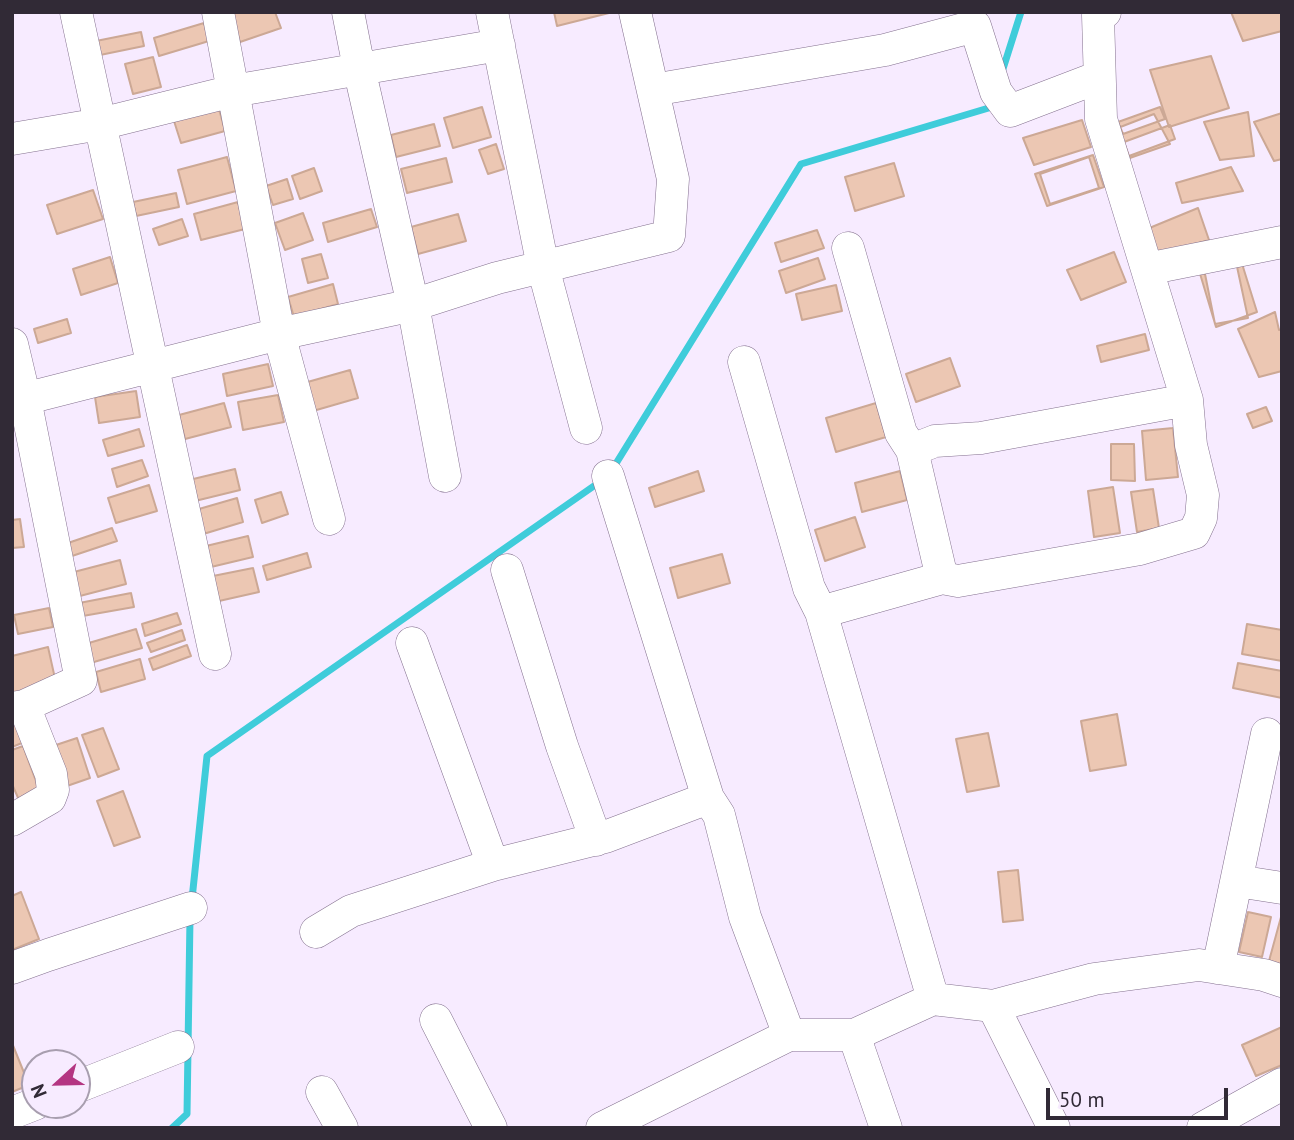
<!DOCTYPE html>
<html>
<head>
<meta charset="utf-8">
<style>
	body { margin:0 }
	#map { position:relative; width:1294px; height:1140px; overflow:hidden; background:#f7ebff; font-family:"PT Sans",sans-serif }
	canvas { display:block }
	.frame { position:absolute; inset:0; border:14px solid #312a36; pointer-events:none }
	.north { position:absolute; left:21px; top:1049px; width:70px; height:70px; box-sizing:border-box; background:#f7ebff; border:2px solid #a89eaf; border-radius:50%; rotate:248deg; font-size:19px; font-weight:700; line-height:28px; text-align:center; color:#312a36 }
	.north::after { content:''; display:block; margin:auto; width:24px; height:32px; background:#b43582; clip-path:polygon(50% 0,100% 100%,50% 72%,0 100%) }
	.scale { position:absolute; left:1046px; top:1088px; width:182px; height:32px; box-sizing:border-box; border:4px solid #312a36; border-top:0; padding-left:9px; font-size:21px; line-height:24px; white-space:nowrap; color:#312a36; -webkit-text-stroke:5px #f7ebff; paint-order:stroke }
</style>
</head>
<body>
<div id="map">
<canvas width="1294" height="1140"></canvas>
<div class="frame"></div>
<div class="north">N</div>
<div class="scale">50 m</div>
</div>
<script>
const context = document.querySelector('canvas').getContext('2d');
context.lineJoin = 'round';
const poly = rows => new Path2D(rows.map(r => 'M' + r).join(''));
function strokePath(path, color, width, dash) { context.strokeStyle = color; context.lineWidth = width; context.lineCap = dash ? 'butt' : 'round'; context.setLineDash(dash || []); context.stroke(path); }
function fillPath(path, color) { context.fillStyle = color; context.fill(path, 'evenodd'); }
strokePath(poly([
	[1002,72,1021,12],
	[612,470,801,164,992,107,992,104],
	[192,899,207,756,601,481],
	[172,1128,187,1114,190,918]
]), '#3fccda', 7);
const building = poly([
	[230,12,275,12,281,28,240,42,230,12],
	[554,12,608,12,609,13,557,26,554,12],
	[1231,12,1282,12,1282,31,1243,41,1231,12],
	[204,23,209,41,159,56,154,38,204,23],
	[141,32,144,46,100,55,96,41,141,32],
	[1211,56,1229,108,1169,127,1150,70,1211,56],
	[153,57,161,87,133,94,125,64,153,57],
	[482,107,491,137,453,148,444,118,482,107],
	[1160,107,1165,119,1123,134,1118,122,1160,107],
	[219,109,225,131,181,143,174,121,219,109],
	[1248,112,1254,156,1220,160,1204,122,1248,112],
	[1282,113,1282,159,1274,161,1254,122,1282,113],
	[1154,114,1170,144,1124,160,1110,131,1154,114],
	[1082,120,1091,147,1034,165,1023,138,1082,120],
	[434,124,440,146,396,157,391,135,434,124],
	[1170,125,1175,139,1129,156,1124,142,1170,125],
	[496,144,504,169,488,174,479,150,496,144],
	[1093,155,1104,187,1047,206,1035,174,1093,155],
	[227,157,236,191,187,204,178,170,227,157],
	[1089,157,1099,188,1050,204,1040,174,1089,157],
	[446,158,452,182,407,193,401,169,446,158],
	[894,163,904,196,855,211,845,177,894,163],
	[1231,167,1243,191,1182,203,1176,183,1231,167],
	[314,168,322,191,300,199,292,176,314,168],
	[287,179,293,199,273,205,266,186,287,179],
	[93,190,103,219,57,234,47,205,93,190],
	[176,193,179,207,136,216,133,202,176,193],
	[238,202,245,229,201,240,194,214,238,202],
	[1198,208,1209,240,1158,255,1147,229,1198,208],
	[371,209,377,227,328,242,323,223,371,209],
	[303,213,313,240,285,250,275,223,303,213],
	[458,214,466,241,418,254,411,227,458,214],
	[182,219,188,236,159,245,153,229,182,219],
	[817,230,824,248,781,262,775,243,817,230],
	[1114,252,1126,282,1081,300,1067,270,1114,252],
	[321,254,328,278,308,283,302,259,321,254],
	[1239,254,1257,312,1216,327,1198,267,1239,254],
	[110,257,118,283,81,295,73,269,110,257],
	[818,258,825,279,786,293,779,271,818,258],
	[1236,262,1248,318,1215,324,1204,269,1236,262],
	[333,284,338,304,294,317,288,297,333,284],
	[836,285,842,311,802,320,796,294,836,285],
	[1275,312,1279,330,1282,329,1282,371,1259,377,1238,329,1275,312],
	[67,319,71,333,38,343,34,329,67,319],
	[1145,334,1149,350,1101,362,1097,346,1145,334],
	[950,358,960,386,916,402,906,374,950,358],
	[268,364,273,386,227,396,223,374,268,364],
	[350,370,358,398,313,411,304,383,350,370],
	[136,391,140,417,99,423,95,397,136,391],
	[278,395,284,422,243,430,238,402,278,395],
	[224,403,231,427,185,439,179,415,224,403],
	[876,403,886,437,836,452,826,418,876,403],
	[1266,407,1272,421,1253,428,1247,414,1266,407],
	[1173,428,1178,477,1146,480,1142,431,1173,428],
	[139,429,144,446,108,456,103,440,139,429],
	[1111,444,1134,444,1135,481,1111,480,1111,444],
	[142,460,148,476,117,487,112,469,142,460],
	[235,469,240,490,195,501,189,480,235,469],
	[698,471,704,491,655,507,649,488,698,471],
	[900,471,907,500,862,512,855,483,900,471],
	[149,485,157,511,116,523,108,498,149,485],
	[1113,487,1120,533,1094,537,1088,491,1113,487],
	[1153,489,1159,528,1137,532,1131,492,1153,489],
	[281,492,288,514,262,523,255,500,281,492],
	[237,498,243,522,200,535,192,511,237,498],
	[855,517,865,547,825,561,815,530,855,517],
	[20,519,24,547,12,548,12,520,20,519],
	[112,528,117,541,69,557,65,544,112,528],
	[248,536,253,557,211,567,206,546,248,536],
	[307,553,311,567,267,580,263,566,307,553],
	[722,554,730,583,678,598,670,568,722,554],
	[120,560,126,584,76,597,70,573,120,560],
	[253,568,259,592,219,601,213,576,253,568],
	[131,593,134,607,77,617,74,604,131,593],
	[49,608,53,627,18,634,14,615,49,608],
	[177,613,181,624,145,636,142,624,177,613],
	[1247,624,1282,630,1282,661,1242,654,1247,624],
	[136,629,142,648,87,664,82,645,136,629],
	[182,630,185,640,151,652,147,643,182,630],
	[187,645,191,656,153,670,149,659,187,645],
	[48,647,56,683,13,693,12,656,48,647],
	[140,659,145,679,101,692,96,672,140,659],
	[1238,663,1282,671,1282,698,1233,688,1238,663],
	[1117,714,1126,765,1090,771,1081,721,1117,714],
	[16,724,22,743,12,747,12,725,16,724],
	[103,728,119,769,98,777,82,735,103,728],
	[988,733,999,786,967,792,956,739,988,733],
	[77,738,90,778,64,787,50,747,77,738],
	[23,746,40,792,19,800,12,784,12,750,23,746],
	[123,791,140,837,114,846,97,801,123,791],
	[1018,870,1023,920,1003,922,998,872,1018,870],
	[21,892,39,939,12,950,12,896,21,892],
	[1248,912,1271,917,1262,957,1239,952,1248,912],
	[1281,917,1282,918,1282,965,1269,961,1281,917],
	[1282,1027,1282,1065,1256,1076,1242,1045,1282,1027],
	[12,1043,29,1085,12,1092,12,1043]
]);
fillPath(building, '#ecc7b3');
strokePath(building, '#cca895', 2);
const minor = poly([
	[76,12,215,654],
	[218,12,279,334,329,519],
	[348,12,359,68,413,305,445,476],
	[492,12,543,267,586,428],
	[653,90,885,50,975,26,996,92,1010,111,1099,77],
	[12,139,100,124,233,91,499,45],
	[848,248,901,433,912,450,942,578],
	[1147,269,1282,242],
	[12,344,25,399,81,680,24,706,12,708],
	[744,362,809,588,821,612,933,999],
	[12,402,279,334,413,305,497,278,669,236,673,179,635,12],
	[912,450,935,441,981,438,1187,400],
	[608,476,708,798,719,815,745,917,789,1035],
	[507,570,562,746,596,840],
	[821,612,942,578,958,581,1140,549,1194,533,1201,518,1203,495,1191,445,1187,400,1101,119,1098,15,1105,12],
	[412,643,493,865],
	[12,820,50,798,53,790,51,774,24,706],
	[1237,881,1282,888],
	[316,932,351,911,493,865,605,837,708,798],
	[12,968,48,955,191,908],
	[1218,968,1267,734],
	[993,1006,1094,979,1199,965,1264,975,1282,981],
	[436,1020,491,1128],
	[854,1035,886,1128],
	[77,1087,178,1047],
	[322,1092,342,1128],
	[12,1113,35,1104],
	[602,1128,789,1035,854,1035,933,999,993,1006,1054,1128],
	[1203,1128,1282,1084]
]);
strokePath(minor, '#84718f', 33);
strokePath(minor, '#fff', 32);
</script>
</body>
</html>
